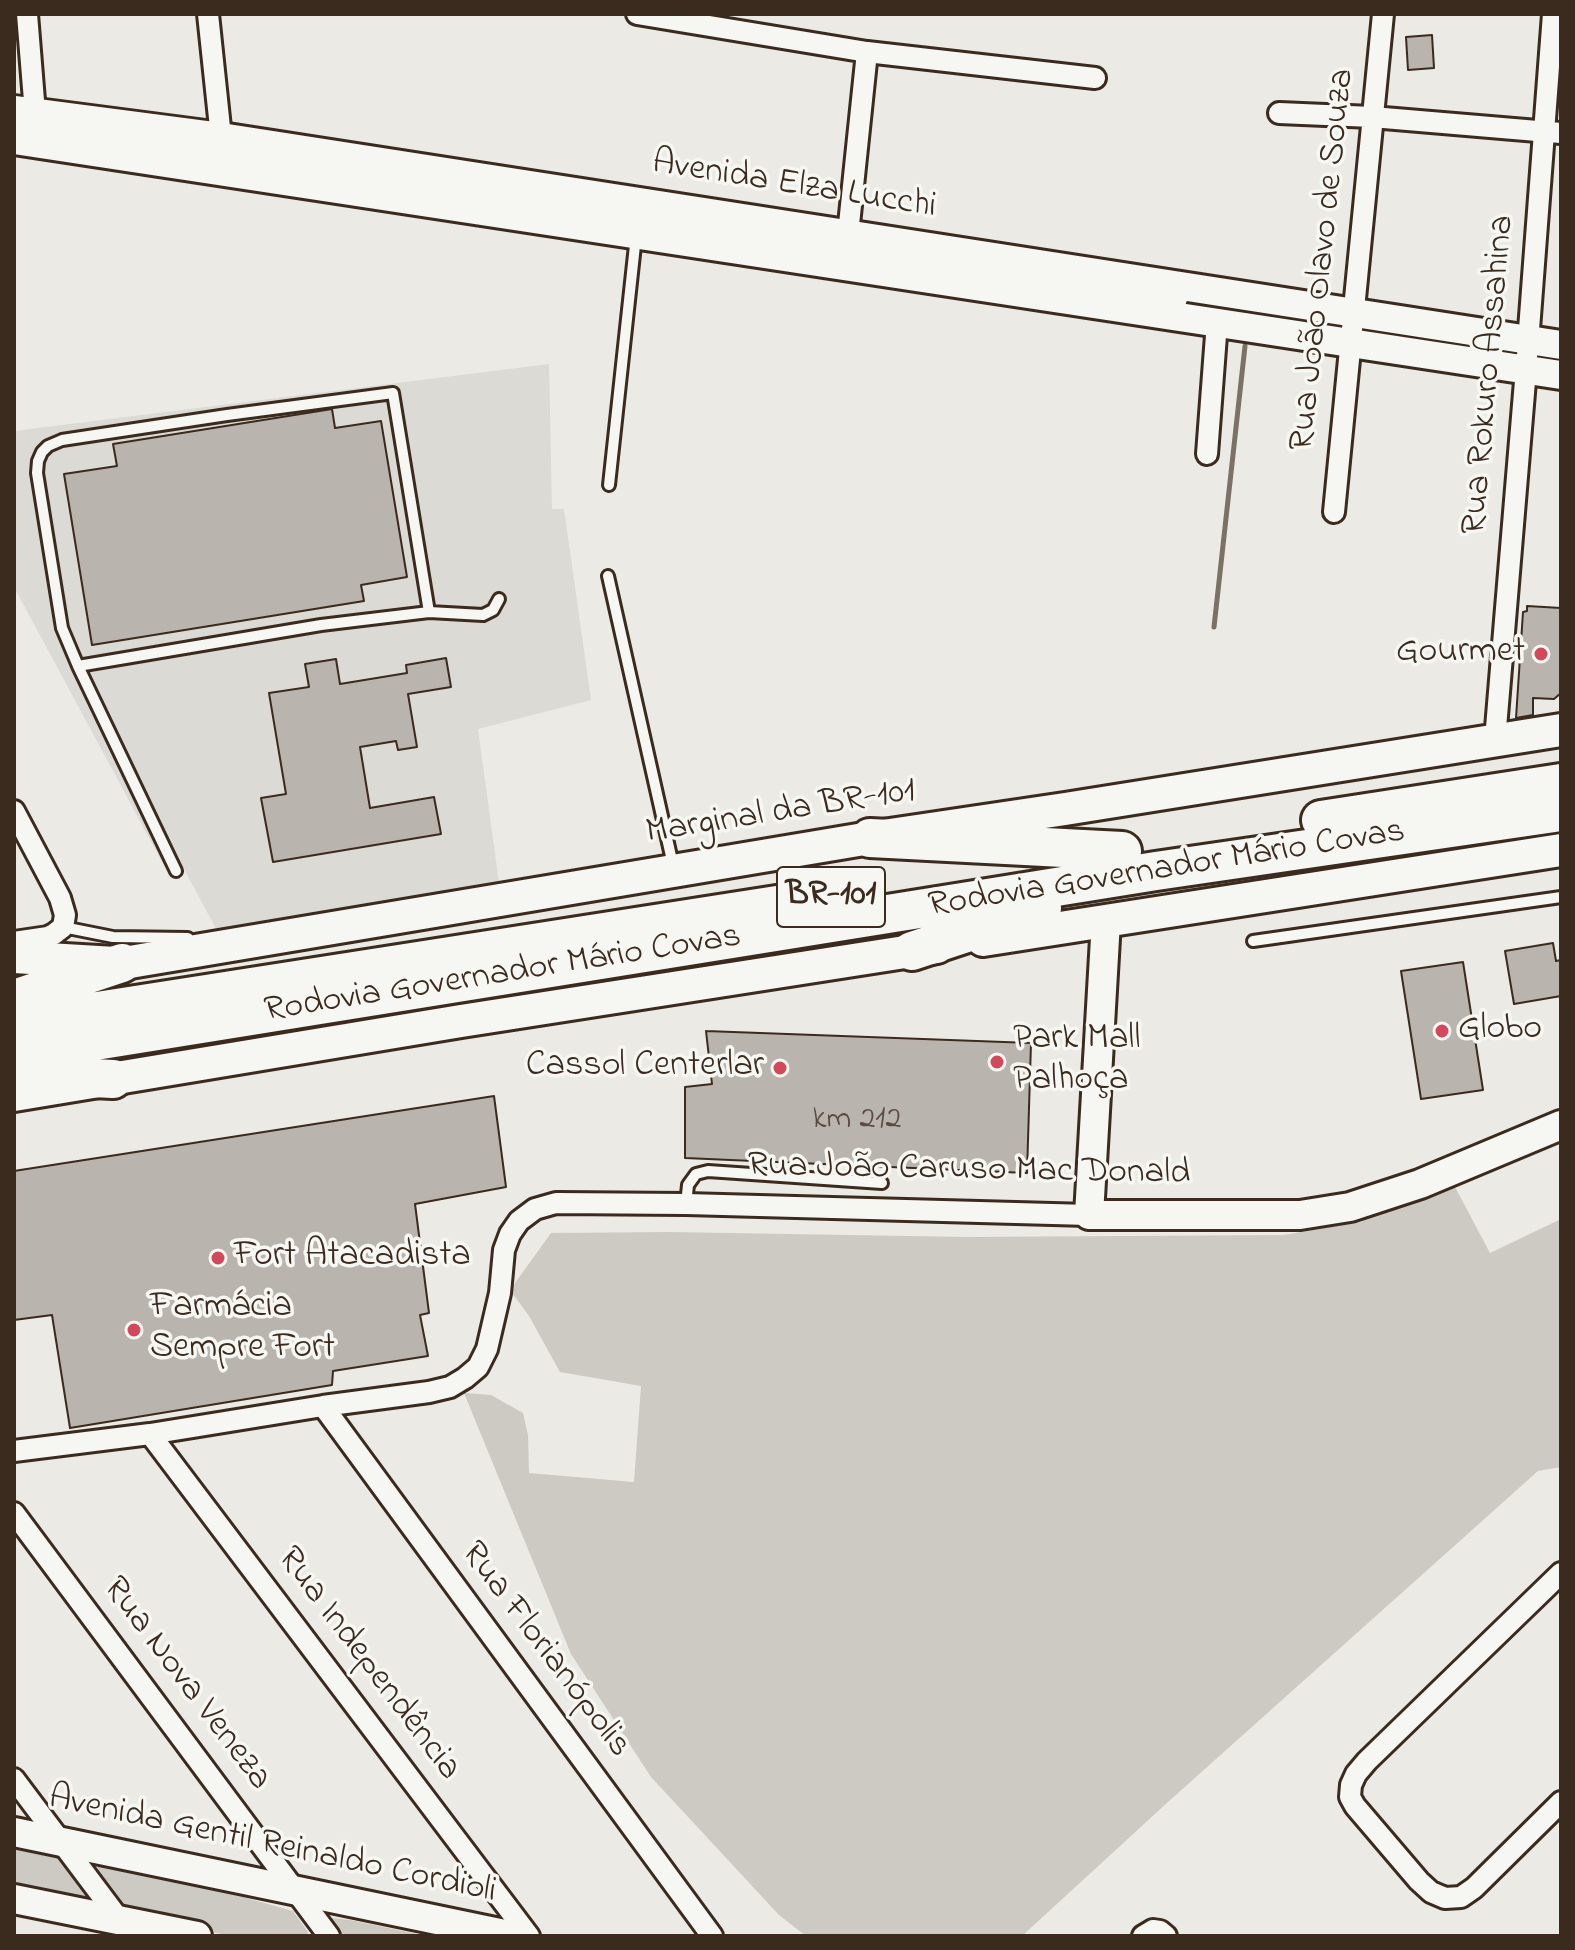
<!DOCTYPE html>
<html>
<head>
<meta charset="utf-8">
<style>
	body { margin:0 }
	#map { position:relative; width:1575px; height:1950px; overflow:hidden; background:#ebeae5; font-family:"Indie Flower",sans-serif }
	canvas { display:block }
	.frame { position:absolute; inset:0; border:16px solid #3b2a1e; pointer-events:none }
</style>
</head>
<body>
<div id="map">
<canvas width="1575" height="1950"></canvas>
<div class="frame"></div>
</div>
<script>
const context = document.querySelector('canvas').getContext('2d');
context.lineJoin = 'round';
function fillPath(path, color) { context.fillStyle = color; context.fill(path, 'evenodd'); }
const poly = rows => new Path2D(rows.map(r => 'M' + r).join(''));
function strokePath(path, color, width, dash) { context.strokeStyle = color; context.lineWidth = width; context.lineCap = dash ? 'butt' : 'round'; context.setLineDash(dash || []); context.stroke(path); }
function write(font, color, halo, rows, align = 'center') {
  context.font = font + ' "Indie Flower",sans-serif'; context.lineWidth = 7; context.setLineDash([]); context.textBaseline = 'middle'; context.strokeStyle = halo; context.fillStyle = color; for (const [text, x, y, turn = 0] of rows) {
    context.save(); context.translate(x, y); context.rotate((+turn || 0) * Math.PI / 180); context.textAlign = isNaN(turn) ? turn : align; if (halo) context.strokeText(text, 0, 0); context.fillText(text, 0, 0); context.restore();
  }
}
fillPath(poly([
	[549,364,552,509,564,509,591,700,478,729,500,890,221,938,184,869,169,875,14,587,14,431]
]), '#dcdad4');
fillPath(poly([
	[1454,1185,1490,1253,1561,1219,1561,1467,1538,1471,1168,1802,1022,1936,806,1936,779,1915,651,1777,571,1654,464,1393,491,1395,523,1413,528,1435,529,1473,634,1482,641,1386,560,1372,529,1316,510,1290,551,1233,669,1232,967,1237,1283,1235,1361,1222,1375,1214],
	[14,1841,60,1856,98,1906,14,1893],
	[101,1864,123,1864,293,1911,308,1932,307,1936,231,1936,126,1914,95,1875,96,1869],
	[333,1918,350,1920,427,1936,333,1936,329,1919]
]), '#cdcac4');
strokePath(poly([
	[1214,627,1245,346]
]), '#7c7167', 5);
const building = poly([
	[1432,35,1434,68,1408,70,1406,37,1432,35],
	[332,409,335,428,381,421,407,577,361,585,364,601,92,645,64,474,117,466,113,444,332,409],
	[1527,606,1561,608,1561,693,1554,699,1533,698,1533,715,1516,718,1523,612,1527,611,1527,606],
	[446,658,451,687,408,694,417,747,398,750,396,741,360,747,370,808,434,797,441,834,273,862,261,798,286,794,269,693,309,687,305,664,336,659,340,684,407,673,406,665,446,658],
	[1553,943,1556,961,1561,960,1561,996,1514,1004,1505,951,1553,943],
	[1463,962,1483,1090,1421,1099,1401,971,1463,962],
	[706,1031,1031,1043,1027,1173,685,1158,685,1087,712,1084,706,1031],
	[494,1096,506,1187,415,1204,429,1313,420,1315,428,1356,333,1371,332,1385,70,1428,52,1315,14,1320,14,1171,494,1096]
]);
fillPath(building, '#bab4ae');
strokePath(building, '#3b2a1e', 2);
const lane = poly([
	[609,485,636,236],
	[608,576,673,865],
	[429,612,483,615,493,610,499,599],
	[78,666,321,625,429,612,393,393,227,415,62,440,48,446,42,452,38,461,37,473,62,628,78,666,176,871],
	[63,927,113,937,188,938],
	[1253,941,1561,897],
	[686,1204,688,1185,696,1174,708,1171,882,1183]
]);
const street = poly([
	[27,14,35,113],
	[208,14,221,137],
	[637,14,867,52,1095,78],
	[1279,113,1372,117,1561,133],
	[14,125,1177,299],
	[848,234,867,52],
	[1207,454,1217,322],
	[1334,512,1383,14],
	[1495,740,1526,369,1553,14],
	[14,811,60,898,65,915,63,927,54,934,48,937,14,942],
	[323,1406,712,1936],
	[150,1434,529,1936],
	[14,1451,150,1434,323,1406,429,1392,450,1387,465,1378,478,1367,487,1349,500,1293,504,1250,510,1234,519,1221,535,1209,556,1203,686,1204,1089,1215],
	[14,1513,329,1936],
	[1561,1573,1367,1761,1356,1774,1351,1785,1350,1797,1355,1806,1419,1881,1431,1892,1445,1898,1461,1897,1474,1888,1561,1802],
	[14,1779,122,1923],
	[1143,1936,1153,1930,1160,1931,1166,1936]
]);
const secondary = poly([
	[14,110,221,137,1561,345],
	[14,140,1561,375],
	[1106,921,1089,1215,1300,1215,1350,1207,1420,1184,1561,1125],
	[14,1832,514,1936],
	[14,1899,197,1936]
]);
const primary = poly([
	[983,940,1561,850],
	[14,957,115,963],
	[100,967,870,838,1065,809,1561,730],
	[14,1095,461,1021,937,947]
]);
const highway = poly([
	[1321,820,1561,783],
	[870,838,1122,851],
	[912,951,1042,908],
	[14,999,122,963],
	[14,1024,790,903],
	[14,1054,1156,871,1561,812],
	[14,1074,113,1079]
]);
strokePath(lane, '#3b2a1e', 16);
strokePath(street, '#3b2a1e', 26);
strokePath(secondary, '#3b2a1e', 34);
strokePath(primary, '#3b2a1e', 38);
strokePath(highway, '#3b2a1e', 44);
strokePath(lane, '#f6f6f2', 10);
strokePath(street, '#f6f6f2', 20);
strokePath(secondary, '#f6f6f2', 28);
strokePath(primary, '#f6f6f2', 32);
strokePath(highway, '#f6f6f2', 38);
for (const [x, y, r, color] of [
	[1541,654,8,"#d1495b"],
	[1442,1031,8,"#d1495b"],
	[997,1062,8,"#d1495b"],
	[780,1068,8,"#d1495b"],
	[218,1258,8,"#d1495b"],
	[134,1330,8,"#d1495b"]
]) { const dot = new Path2D(); dot.arc(x, y, r, 0, 2 * Math.PI); context.fillStyle = color; context.fill(dot); strokePath(dot, '#f6f6f2', 3); }
write('32px', '#5b4c42', null, [
	["km 212",857,1122]
]);
for (const [x, y, w] of [
	[831,897,108]
]) { const box = new Path2D(); box.roundRect(x - w / 2, y - 30, w, 60, 6); context.fillStyle = '#f6f6f2'; context.fill(box); strokePath(box, '#3b2a1e', 2); }
write('bold 34px', '#3b2a1e', null, [
	["BR-101",831,897]
]);
write('36px', '#3b2a1e', '#f6f6f2', [
	["Avenida Elza Lucchi",794,187,9],
	["Rua João Olavo de Souza",1325,260,-84],
	["Rua Rokuro Assahina",1491,375,-85],
	["Marginal da BR-101",781,814,-9],
	["Rodovia Governador Mário Covas",1167,871,-9],
	["Rodovia Governador Mário Covas",503,976,-9],
	["Rua João Caruso Mac Donald",969,1172,1],
	["Rua Florianópolis",544,1651,53],
	["Rua Independência",367,1665,53],
	["Rua Nova Veneza",185,1685,53],
	["Avenida Gentil Reinaldo Cordioli",272,1847,12]
]);
write('36px', '#3b2a1e', '#f6f6f2', [
	["Gourmet",1525,654,"right"],
	["Globo",1458,1031],
	["Park Mall",1013,1041],
	["Palhoça",1013,1082],
	["Cassol Centerlar",764,1068,"right"],
	["Fort Atacadista",234,1258],
	["Farmácia",150,1309],
	["Sempre Fort",150,1350]
], 'left');
</script>
</body>
</html>
